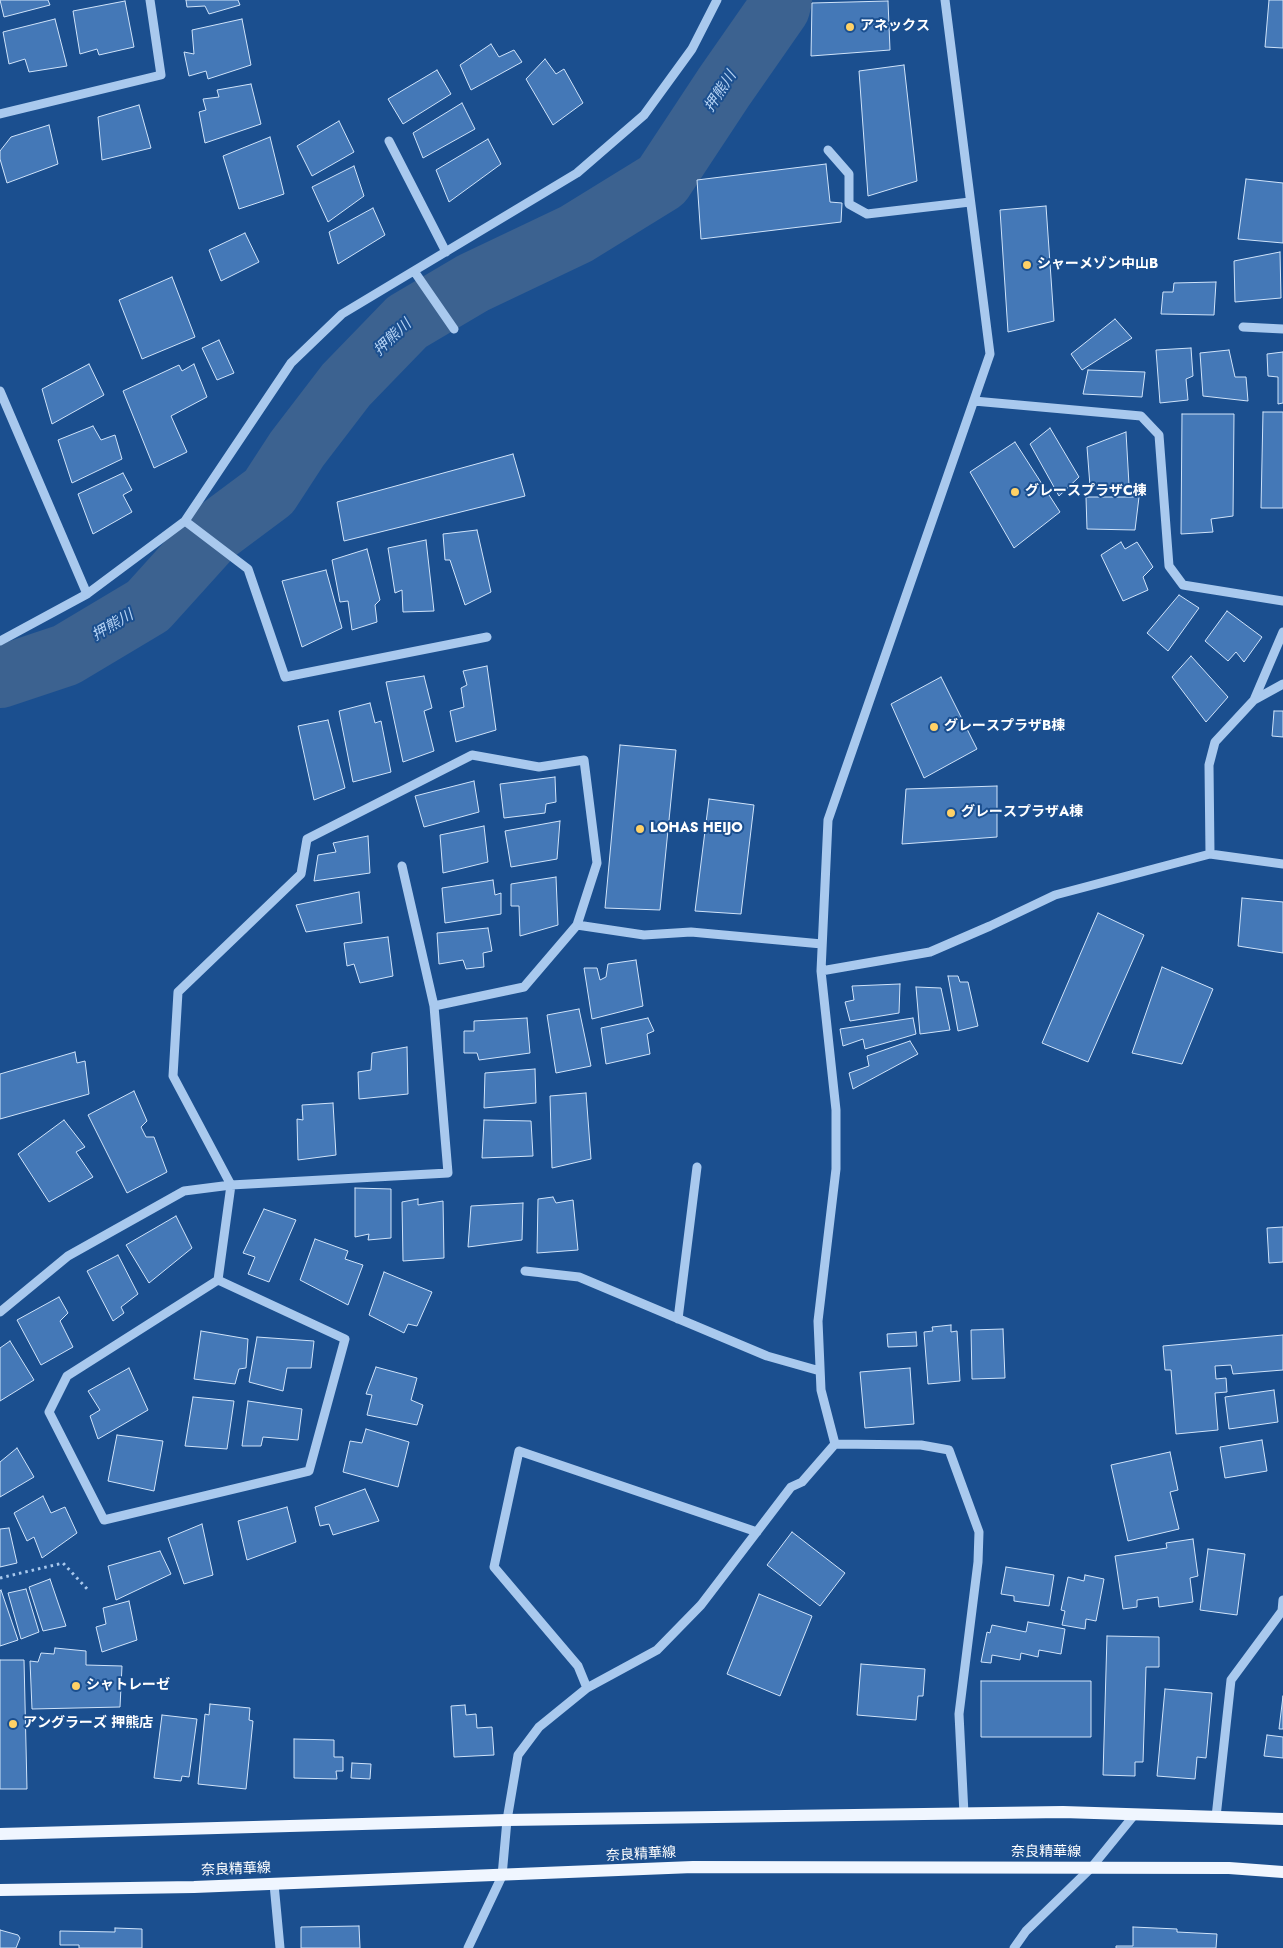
<!DOCTYPE html>
<html>
<head>
<meta charset="utf-8">
<style>
	body { margin:0 }
	canvas { display:block; background:#1b4f8f }
</style>
</head>
<body>
<canvas width="1283" height="1948"></canvas>
<script>
const context = document.querySelector('canvas').getContext('2d');
context.lineJoin = 'round';
const poly = rows => new Path2D(rows.map(r => 'M' + r).join(''));
function strokePath(path, color, width, dash) { context.strokeStyle = color; context.lineWidth = width; context.lineCap = dash ? 'butt' : 'round'; context.setLineDash(dash || []); context.stroke(path); }
function fillPath(path, color) { context.fillStyle = color; context.fill(path, 'evenodd'); }
function write(font, color, halo, rows, align = 'center') {
  context.font = font + ' Jost,"Noto Sans JP",sans-serif'; context.lineWidth = 4; context.setLineDash([]); context.textBaseline = 'middle'; context.strokeStyle = halo; context.fillStyle = color; for (const [text, x, y, turn = 0] of rows) {
    context.save(); context.translate(x, y); context.rotate((+turn || 0) * Math.PI / 180); context.textAlign = isNaN(turn) ? turn : align; if (halo) context.strokeText(text, 0, 0); context.fillText(text, 0, 0); context.restore();
  }
}
strokePath(poly([
	[0,677,66,655,148,606,214,533,269,492,297,449,346,385,407,322,473,283,576,234,662,181,724,87,779,8,781,0]
]), '#3c6290', 62);
const building = poly([
	[0,0,48,0,50,5,4,17,0,0],
	[186,0,238,0,240,5,209,14,205,6,187,7,186,0],
	[1269,0,1283,0,1283,48,1265,47,1269,0],
	[125,1,134,47,99,55,97,49,80,54,73,11,125,1],
	[888,1,890,50,811,56,812,3,888,1],
	[55,19,67,66,29,72,25,59,9,64,3,32,55,19],
	[242,19,251,65,208,79,206,71,189,76,184,52,194,54,192,30,242,19],
	[491,44,499,57,514,50,522,62,471,90,460,65,491,44],
	[545,59,556,74,564,69,583,103,553,125,526,79,545,59],
	[904,65,917,181,868,196,859,71,904,65],
	[437,70,451,94,403,124,388,99,437,70],
	[251,84,261,124,205,143,199,112,206,110,203,99,219,97,217,90,251,84],
	[462,103,475,129,423,158,413,133,462,103],
	[139,105,151,148,102,160,98,117,139,105],
	[339,121,354,152,312,176,297,146,339,121],
	[49,125,58,164,7,183,0,159,0,151,11,137,49,125],
	[270,137,284,194,239,209,223,156,270,137],
	[488,139,501,164,449,202,436,170,488,139],
	[826,164,830,202,842,203,841,222,701,239,697,180,826,164],
	[354,166,364,196,328,222,312,187,354,166],
	[1246,179,1283,183,1283,243,1238,239,1246,179],
	[1046,206,1054,321,1008,332,1000,210,1046,206],
	[373,208,385,235,338,264,329,232,373,208],
	[245,233,259,262,221,281,209,250,245,233],
	[1280,252,1281,298,1235,302,1234,261,1280,252],
	[172,277,195,337,142,359,119,300,172,277],
	[1216,282,1214,315,1161,314,1163,292,1173,292,1174,283,1216,282],
	[1115,319,1132,338,1082,370,1071,354,1115,319],
	[219,340,234,373,217,380,202,348,219,340],
	[1191,348,1193,376,1186,379,1188,400,1160,403,1156,350,1191,348],
	[1229,350,1235,377,1246,377,1248,401,1203,396,1200,353,1229,350],
	[1283,352,1283,403,1278,404,1278,377,1268,376,1267,354,1283,352],
	[89,364,104,395,52,424,42,389,89,364],
	[194,364,207,397,171,416,187,452,154,468,123,391,179,365,182,371,194,364],
	[1088,370,1145,372,1142,397,1083,394,1088,370],
	[1263,412,1283,412,1283,508,1261,508,1263,412],
	[1182,414,1234,414,1233,516,1211,519,1213,532,1181,534,1182,414],
	[93,426,101,440,115,435,122,459,72,483,58,440,93,426],
	[1050,428,1079,477,1059,496,1030,444,1050,428],
	[1126,432,1129,485,1090,486,1087,447,1126,432],
	[1015,442,1060,512,1014,548,970,472,1015,442],
	[513,454,525,496,344,541,337,502,513,454],
	[123,473,132,490,123,495,132,512,93,534,78,494,123,473],
	[1086,497,1139,497,1135,530,1087,529,1086,497],
	[477,530,491,592,465,605,450,560,445,560,443,534,477,530],
	[426,540,434,611,403,612,402,590,395,593,388,548,426,540],
	[1121,542,1125,549,1137,542,1153,567,1143,577,1148,590,1123,601,1101,555,1121,542],
	[367,549,380,600,375,605,377,622,352,630,348,601,340,602,332,560,367,549],
	[326,570,342,628,302,647,282,581,326,570],
	[1179,595,1199,608,1168,651,1147,633,1179,595],
	[1227,611,1262,637,1244,662,1236,652,1228,661,1205,641,1227,611],
	[1191,656,1228,697,1206,722,1172,677,1191,656],
	[487,666,496,730,456,742,450,711,464,707,461,688,467,685,463,671,487,666],
	[424,676,432,708,424,711,434,751,403,762,386,682,424,676],
	[941,677,977,749,924,778,891,704,941,677],
	[370,703,375,723,381,721,391,772,353,782,339,711,370,703],
	[1274,711,1283,711,1283,737,1272,736,1274,711],
	[328,720,345,788,314,800,298,726,328,720],
	[620,745,676,750,660,910,605,908,620,745],
	[555,777,556,802,546,804,545,813,504,818,500,784,555,777],
	[474,781,479,812,424,827,415,796,474,781],
	[997,786,997,837,902,844,906,789,997,786],
	[709,799,754,805,741,914,695,911,709,799],
	[560,821,557,859,511,867,505,831,560,821],
	[484,826,488,862,443,873,440,835,484,826],
	[368,836,370,873,314,881,318,855,336,852,333,843,368,836],
	[556,877,558,925,520,936,519,906,511,906,511,884,556,877],
	[493,880,495,895,501,893,501,914,445,923,442,888,493,880],
	[359,892,362,923,306,932,296,905,359,892],
	[1242,898,1283,902,1283,953,1238,946,1242,898],
	[1098,913,1144,935,1088,1062,1042,1043,1098,913],
	[488,928,492,951,483,953,484,967,466,969,463,960,439,964,437,933,488,928],
	[388,937,393,976,360,983,354,964,347,966,344,943,388,937],
	[636,960,643,1006,592,1019,584,968,597,968,600,980,606,977,608,964,636,960],
	[1162,967,1213,989,1182,1064,1132,1053,1162,967],
	[948,976,958,976,960,982,968,982,978,1026,958,1031,948,976],
	[900,984,899,1013,850,1021,845,1002,854,1000,852,986,900,984],
	[916,987,941,988,950,1030,920,1034,916,987],
	[579,1009,591,1066,556,1073,547,1015,579,1009],
	[527,1018,530,1053,479,1060,477,1053,464,1053,464,1031,474,1031,474,1021,527,1018],
	[648,1018,654,1031,647,1034,650,1054,606,1064,601,1028,648,1018],
	[913,1018,916,1034,865,1049,863,1039,843,1046,840,1029,913,1018],
	[910,1041,918,1054,853,1089,849,1073,869,1066,867,1056,910,1041],
	[407,1047,408,1094,359,1099,358,1072,371,1070,372,1053,407,1047],
	[75,1052,77,1063,85,1061,89,1094,0,1119,0,1074,75,1052],
	[535,1069,536,1103,484,1108,485,1073,535,1069],
	[134,1091,147,1121,141,1127,146,1137,154,1137,167,1172,127,1193,88,1115,134,1091],
	[586,1093,591,1159,552,1168,550,1096,586,1093],
	[333,1103,336,1155,298,1160,297,1119,303,1120,302,1105,333,1103],
	[64,1120,85,1147,76,1152,93,1177,49,1202,18,1154,64,1120],
	[484,1120,531,1121,533,1156,482,1158,484,1120],
	[355,1188,391,1189,391,1238,368,1240,369,1234,355,1237,355,1188],
	[553,1197,556,1203,573,1200,578,1250,537,1253,538,1199,553,1197],
	[418,1199,418,1205,443,1201,444,1258,403,1261,402,1202,418,1199],
	[523,1203,522,1240,468,1247,471,1206,523,1203],
	[264,1209,296,1220,269,1282,248,1274,255,1257,243,1253,264,1209],
	[176,1216,192,1248,149,1283,126,1245,176,1216],
	[1283,1227,1283,1262,1269,1263,1267,1228,1283,1227],
	[315,1239,348,1251,345,1259,363,1265,348,1305,300,1280,315,1239],
	[118,1255,138,1294,121,1307,124,1313,113,1321,87,1271,118,1255],
	[384,1272,432,1292,417,1326,408,1324,404,1333,369,1315,384,1272],
	[59,1297,68,1313,60,1321,73,1347,41,1365,17,1320,59,1297],
	[951,1325,951,1332,957,1331,960,1381,928,1384,924,1332,933,1331,932,1327,951,1325],
	[1003,1329,1005,1378,972,1379,971,1330,1003,1329],
	[201,1331,248,1339,246,1368,239,1369,235,1384,194,1379,201,1331],
	[916,1332,917,1346,888,1347,887,1334,916,1332],
	[1283,1335,1283,1370,1233,1374,1231,1365,1215,1366,1216,1379,1226,1378,1227,1392,1215,1393,1218,1430,1176,1434,1171,1370,1165,1370,1163,1346,1283,1335],
	[257,1337,314,1341,311,1368,287,1368,283,1391,249,1382,257,1337],
	[10,1341,34,1380,0,1401,0,1348,10,1341],
	[376,1367,417,1378,411,1400,423,1405,417,1425,367,1415,372,1395,366,1394,376,1367],
	[129,1368,148,1410,98,1439,90,1416,100,1410,88,1391,129,1368],
	[910,1368,914,1424,865,1428,860,1372,910,1368],
	[1274,1390,1278,1422,1229,1429,1225,1397,1274,1390],
	[193,1397,234,1401,227,1449,185,1446,193,1397],
	[248,1401,302,1409,298,1440,263,1437,261,1446,242,1446,248,1401],
	[366,1429,409,1442,398,1487,343,1472,350,1441,362,1443,366,1429],
	[117,1435,163,1441,154,1491,108,1481,117,1435],
	[1262,1440,1267,1471,1225,1478,1220,1447,1262,1440],
	[17,1448,34,1477,0,1497,0,1462,17,1448],
	[1170,1452,1178,1490,1170,1492,1179,1529,1128,1541,1111,1465,1170,1452],
	[365,1489,379,1521,333,1535,329,1524,320,1526,315,1507,365,1489],
	[43,1496,51,1513,65,1507,77,1533,42,1558,34,1537,27,1541,14,1513,43,1496],
	[287,1507,296,1542,247,1560,238,1521,287,1507],
	[202,1524,213,1575,184,1584,168,1538,202,1524],
	[9,1528,17,1563,0,1567,0,1529,9,1528],
	[792,1532,845,1573,820,1606,767,1565,792,1532],
	[1193,1539,1198,1576,1190,1578,1193,1602,1159,1607,1158,1597,1137,1600,1137,1607,1123,1609,1115,1556,1167,1548,1166,1543,1193,1539],
	[1208,1549,1245,1554,1237,1615,1200,1610,1208,1549],
	[160,1551,171,1574,116,1600,108,1566,160,1551],
	[1006,1567,1054,1575,1049,1606,1014,1601,1014,1596,1001,1594,1006,1567],
	[1085,1575,1104,1579,1096,1621,1086,1619,1085,1629,1062,1625,1065,1611,1061,1610,1068,1577,1084,1581,1085,1575],
	[50,1579,66,1626,43,1631,29,1587,50,1579],
	[26,1589,39,1632,21,1639,8,1593,26,1589],
	[1,1590,18,1640,0,1646,0,1591,1,1590],
	[759,1594,812,1616,780,1696,727,1674,759,1594],
	[129,1601,137,1640,102,1652,96,1627,106,1624,103,1608,129,1601],
	[1028,1622,1065,1629,1061,1654,1039,1650,1038,1657,1021,1653,1020,1660,992,1655,991,1663,981,1662,987,1632,990,1633,992,1625,1026,1632,1028,1622],
	[1107,1636,1159,1637,1159,1667,1146,1667,1143,1762,1135,1762,1135,1776,1103,1775,1107,1636],
	[55,1648,86,1651,86,1665,122,1666,120,1707,32,1709,30,1661,38,1662,41,1653,54,1654,55,1648],
	[0,1660,24,1660,27,1789,0,1789,0,1660],
	[861,1664,925,1669,923,1696,918,1696,916,1720,857,1715,861,1664],
	[981,1681,1091,1681,1091,1737,981,1737,981,1681],
	[1165,1689,1212,1693,1206,1758,1197,1757,1195,1779,1157,1776,1165,1689],
	[1283,1696,1283,1729,1279,1729,1283,1696],
	[210,1704,250,1708,249,1720,253,1721,246,1789,198,1784,205,1714,209,1715,210,1704],
	[465,1705,466,1715,476,1714,477,1728,492,1727,494,1755,454,1757,451,1706,465,1705],
	[162,1715,197,1719,189,1777,182,1776,181,1781,154,1778,162,1715],
	[1267,1735,1283,1737,1283,1758,1264,1756,1267,1735],
	[294,1739,334,1740,334,1757,343,1757,343,1771,336,1771,337,1779,294,1778,294,1739],
	[352,1763,371,1764,370,1779,351,1778,352,1763],
	[359,1926,360,1948,301,1948,301,1927,359,1926],
	[1133,1927,1177,1929,1177,1932,1217,1934,1216,1948,1116,1948,1116,1946,1133,1946,1133,1927],
	[115,1928,142,1929,142,1948,79,1948,79,1945,60,1945,60,1931,115,1932,115,1928],
	[0,1930,18,1935,20,1938,16,1948,0,1948,0,1930]
]);
fillPath(building, '#4478b7');
strokePath(building, '#cfe3fa', 1);
strokePath(poly([
	[0,1578,63,1563,89,1591]
]), '#a9c9ee', 3, [2.5, 4]);
strokePath(poly([
	[0,114,161,75,150,0],
	[389,141,446,252],
	[828,150,849,174,849,204,867,214,970,202],
	[414,271,454,329],
	[1243,327,1283,329],
	[0,391,87,594],
	[974,401,1141,416,1159,435,1169,566,1183,585,1283,601],
	[185,521,248,569,285,677,487,637],
	[0,641,87,594,185,521,291,363,342,314,577,173,644,115,692,49,717,0],
	[1254,700,1283,684],
	[1210,854,1209,765,1215,742,1254,700,1283,632],
	[402,866,434,1006],
	[821,971,930,952,990,926,1055,895,1210,854,1283,864],
	[525,1271,579,1277,767,1356,820,1371],
	[218,1280,345,1339,309,1471,104,1520,49,1412,67,1376,218,1280,231,1185,173,1076,178,992,301,874,307,839,472,755,539,767,584,760,597,863,577,925],
	[0,1312,68,1256,184,1191,231,1185,448,1173,434,1006,524,987,577,925,644,935,691,932,822,944],
	[678,1319,697,1167],
	[835,1444,921,1445,949,1450,979,1532,978,1562,959,1714,964,1814],
	[587,1688,578,1666,494,1567,519,1451,757,1532],
	[1216,1817,1231,1680,1282,1611,1283,1600],
	[274,1884,280,1948],
	[468,1948,502,1876,507,1820,518,1755,539,1727,587,1688,657,1650,701,1605,791,1487,802,1482,835,1444,821,1390,818,1321,836,1169,836,1110,821,971,828,820,990,354,945,0],
	[1014,1948,1026,1931,1091,1868,1135,1814]
]), '#a9c9ee', 9);
strokePath(poly([
	[0,1834,507,1820,1063,1812,1283,1819],
	[0,1890,194,1887,693,1867,1229,1868,1283,1872]
]), '#f0f6ff', 12);
for (const [x, y, r, color] of [
	[850,27,5,"#ffd166"],
	[1027,265,5,"#ffd166"],
	[1015,492,5,"#ffd166"],
	[934,727,5,"#ffd166"],
	[951,813,5,"#ffd166"],
	[640,829,5,"#ffd166"],
	[76,1686,5,"#ffd166"],
	[13,1724,5,"#ffd166"]
]) { const dot = new Path2D(); dot.arc(x, y, r, 0, 2 * Math.PI); context.fillStyle = color; context.fill(dot); strokePath(dot, '#1b4f8f', 2); }
write('bold 14px', '#fff', '#1b4f8f', [
	["アネックス",860,27],
	["シャーメゾン中山B",1037,265],
	["グレースプラザC棟",1025,492],
	["グレースプラザB棟",944,727],
	["グレースプラザA棟",961,813],
	["LOHAS HEIJO",650,829],
	["シャトレーゼ",86,1686],
	["アングラーズ 押熊店",23,1724]
], 'left');
write('14px', '#fff', '#1b4f8f', [
	["奈良精華線",1046,1853],
	["奈良精華線",641,1855,-3],
	["奈良精華線",236,1870,-2]
]);
write('italic 15px', '#b5d3f5', '#1b4f8f', [
	["押熊川",721,92,-57],
	["押熊川",393,338,-44],
	["押熊川",113,626,-31]
]);
</script>
</body>
</html>
